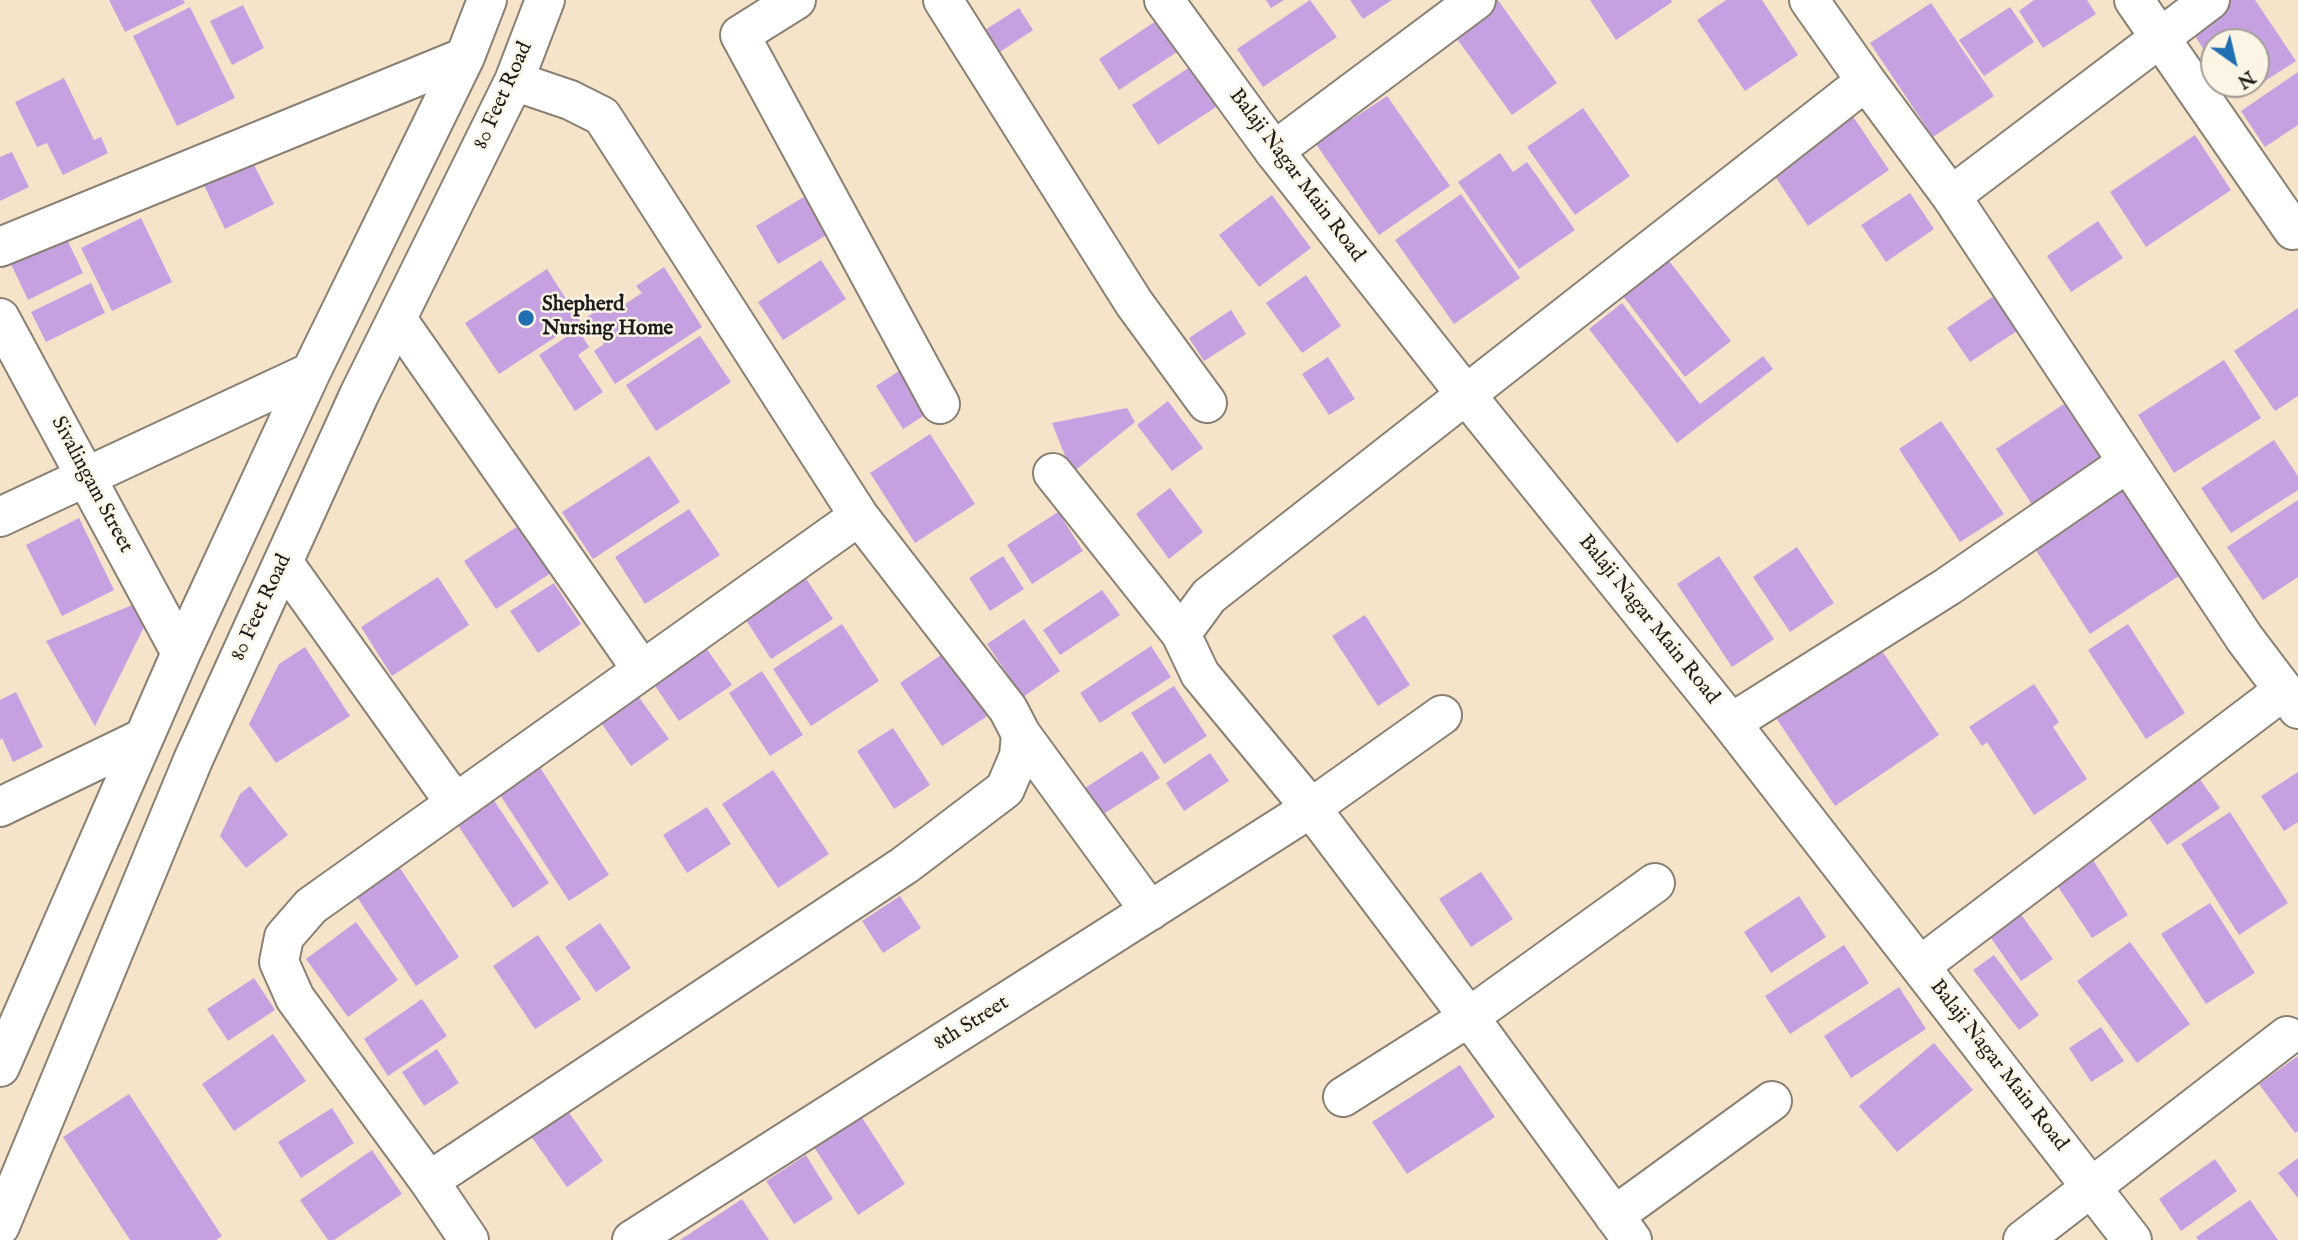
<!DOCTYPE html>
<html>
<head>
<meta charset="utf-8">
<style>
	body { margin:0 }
	#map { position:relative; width:2298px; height:1240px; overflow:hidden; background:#f6e4ca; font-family:"IM FELL English",serif }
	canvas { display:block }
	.north { position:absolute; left:2200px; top:28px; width:70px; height:70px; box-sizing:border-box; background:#fcf5e5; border:2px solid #a29e95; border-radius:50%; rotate:146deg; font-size:19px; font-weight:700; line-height:28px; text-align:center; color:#1c1c1c }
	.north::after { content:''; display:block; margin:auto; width:24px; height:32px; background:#1f6fb2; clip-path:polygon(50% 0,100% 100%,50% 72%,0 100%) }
</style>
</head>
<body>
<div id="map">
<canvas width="2298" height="1240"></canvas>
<div class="north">N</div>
</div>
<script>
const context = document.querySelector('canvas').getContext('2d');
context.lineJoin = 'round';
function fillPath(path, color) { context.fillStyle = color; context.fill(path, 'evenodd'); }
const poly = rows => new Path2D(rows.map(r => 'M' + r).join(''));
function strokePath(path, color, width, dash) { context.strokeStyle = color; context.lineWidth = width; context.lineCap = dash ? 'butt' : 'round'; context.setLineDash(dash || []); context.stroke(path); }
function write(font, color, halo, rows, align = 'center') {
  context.font = font + ' "IM FELL English",serif'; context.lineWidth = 5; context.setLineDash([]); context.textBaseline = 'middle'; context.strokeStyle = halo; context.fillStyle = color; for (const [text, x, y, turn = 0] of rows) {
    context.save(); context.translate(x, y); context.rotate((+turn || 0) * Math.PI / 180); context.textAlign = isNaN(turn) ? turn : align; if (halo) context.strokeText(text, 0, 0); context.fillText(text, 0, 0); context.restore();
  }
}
fillPath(poly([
	[109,0,183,0,185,3,125,32],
	[1266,0,1284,0,1271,8],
	[1310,0,1337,37,1263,87,1237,49],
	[1350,0,1392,0,1363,19],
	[1491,0,1498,0,1557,83,1512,115,1450,29],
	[1590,0,1671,0,1672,2,1616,40],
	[1726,0,1762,0,1798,55,1745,91,1697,20],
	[2034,0,2087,0,2096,14,2043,48,2019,11],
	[2223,0,2255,0,2296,61,2237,99,2227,84,2256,84,2256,42,2214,42,2214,65,2187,24],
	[1931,3,1994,96,1933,137,1870,43],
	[243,5,264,48,232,65,210,21],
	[190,7,235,98,177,126,133,36],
	[2010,7,2034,42,1984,76,1959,40],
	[1019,8,1033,30,1000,52,985,30],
	[1156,21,1177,52,1119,90,1099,59],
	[1193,65,1219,105,1158,145,1132,105],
	[2298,72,2298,125,2265,147,2241,111],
	[64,78,94,140,101,137,108,153,63,175,47,143,37,147,15,102],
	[1387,96,1450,186,1379,235,1309,134,1344,109,1351,120],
	[1846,106,1889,170,1808,226,1765,161],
	[1583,108,1630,176,1575,215,1527,147],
	[2195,135,2231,190,2146,247,2110,192],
	[12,152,29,187,0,201,0,157],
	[1500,153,1513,172,1527,162,1575,230,1519,269,1458,182],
	[249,155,274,204,225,229,201,179],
	[1910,193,1934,229,1886,262,1861,225],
	[1461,194,1520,278,1454,324,1395,240],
	[807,195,830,233,778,264,756,226],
	[1272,195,1311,248,1259,287,1219,235],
	[141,218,172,282,112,311,81,248],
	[2098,221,2123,258,2071,292,2047,256],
	[65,235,83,273,28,300,10,262],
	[1663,253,1731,341,1685,377,1617,288],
	[821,260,846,299,783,340,758,302],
	[664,267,702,327,615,384,594,351,604,344,587,317,605,305,610,314,642,293,636,286],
	[547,269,580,321,499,374,465,323],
	[1306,275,1341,326,1302,353,1266,303],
	[91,283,105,313,46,342,31,312],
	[1994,296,2017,331,1970,362,1947,328],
	[1622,303,1700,404,1763,356,1773,369,1677,443,1589,329],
	[2298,308,2298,396,2275,411,2234,351],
	[1231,310,1246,334,1204,361,1189,338],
	[578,329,589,347,578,355,603,392,575,411,539,355],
	[700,336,731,382,656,431,626,385],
	[1328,357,1355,399,1329,415,1302,374],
	[2224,360,2261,418,2174,473,2138,415],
	[911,363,939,406,903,429,876,386],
	[1168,401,1203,448,1172,471,1137,425],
	[2064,404,2102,461,2033,506,1996,449],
	[1127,408,1135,422,1072,473,1052,423],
	[1941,421,2004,514,1960,542,1899,449],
	[930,434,975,504,915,543,870,473],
	[2274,440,2298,476,2298,490,2231,533,2201,488],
	[649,456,680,502,593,559,562,512],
	[2119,484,2179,576,2090,634,2030,541],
	[1170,488,1203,532,1169,559,1136,514],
	[2298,500,2298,577,2263,600,2227,547],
	[689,509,720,555,645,604,615,557],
	[1058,512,1083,551,1032,584,1007,545],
	[79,518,114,590,62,616,26,545],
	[523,523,554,571,496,609,464,561],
	[1797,547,1834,603,1790,632,1753,577],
	[1003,556,1024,589,990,611,969,578],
	[1719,556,1774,639,1732,667,1677,584],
	[438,577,469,625,392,676,361,627],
	[805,577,833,619,771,659,744,617],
	[554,583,581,624,538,653,510,611],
	[1102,590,1120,615,1060,655,1043,630],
	[132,605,146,623,95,726,46,641],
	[1365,615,1410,685,1378,706,1332,636],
	[1024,619,1060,671,1023,697,987,644],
	[842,624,879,681,811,726,773,669],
	[2128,624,2185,713,2146,739,2088,650],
	[699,638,732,685,679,721,647,674],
	[1874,639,1939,735,1835,806,1770,709],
	[1151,646,1171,677,1100,723,1080,693],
	[305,647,350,716,276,763,249,724,279,664],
	[950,649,992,713,942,746,900,683],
	[762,671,803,735,770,756,729,693],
	[628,682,669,739,631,766,591,708],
	[2034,684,2059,722,2053,727,2087,779,2034,815,1987,742,1982,746,1969,727],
	[1174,686,1207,736,1164,764,1131,713],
	[16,692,43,747,13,762,2,738,0,740,0,700],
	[893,728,930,785,894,809,857,751],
	[1142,751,1160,778,1102,815,1085,788],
	[1210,753,1229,781,1184,811,1166,783],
	[534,758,609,875,569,901,493,784],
	[773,770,829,854,778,888,722,804],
	[2195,772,2220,808,2167,845,2142,808],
	[2298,772,2298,822,2284,831,2261,796],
	[250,786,288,835,246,868,220,836,240,794],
	[485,787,549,883,513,908,449,812],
	[707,807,731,844,687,873,663,835],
	[2230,812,2288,903,2239,935,2181,844],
	[2088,852,2128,915,2092,938,2051,876],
	[398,865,459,957,416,986,355,894],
	[1481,872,1513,919,1471,947,1439,899],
	[900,896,921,928,883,953,862,921],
	[1799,896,1826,937,1771,973,1744,932],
	[2210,903,2255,973,2206,1004,2161,934],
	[2015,906,2053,959,2021,981,1984,928],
	[356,922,398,980,348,1017,306,959],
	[600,923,631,968,596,992,565,947],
	[538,935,581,999,535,1029,493,966],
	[2130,942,2190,1024,2137,1063,2077,981],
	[1844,945,1869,983,1790,1034,1765,996],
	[1994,955,2039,1015,2019,1030,1973,970],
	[254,978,275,1010,228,1041,207,1009],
	[1899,987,1926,1029,1851,1078,1824,1036],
	[422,999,447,1036,388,1076,364,1039],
	[2101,1027,2124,1061,2091,1082,2069,1048],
	[273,1034,306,1081,234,1131,202,1084],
	[1934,1043,1973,1090,1897,1152,1859,1106],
	[437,1049,459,1083,424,1106,402,1072],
	[2298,1056,2298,1131,2295,1133,2259,1084],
	[1460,1065,1495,1117,1407,1174,1372,1122],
	[129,1094,222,1236,216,1240,130,1240,63,1137],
	[565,1107,603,1161,567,1187,528,1132],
	[332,1108,354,1143,301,1178,278,1142],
	[859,1113,905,1184,858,1215,812,1144],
	[372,1150,402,1194,334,1240,328,1240,300,1200],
	[806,1155,833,1199,794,1224,766,1181],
	[2298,1158,2298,1198,2278,1173],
	[2215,1159,2237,1191,2181,1231,2159,1199],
	[742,1199,769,1240,680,1240],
	[2250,1200,2278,1240,2198,1240,2196,1237]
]), '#c5a1e2');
const minor = poly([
	[796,0,740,35,940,404],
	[943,0,1134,303,1207,403],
	[1809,0,1866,81],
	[2134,0,2293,230],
	[1274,151,1476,0],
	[1951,196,2210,0],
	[0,247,465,57],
	[0,318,181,653],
	[397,319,642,670],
	[1053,473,1181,634],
	[0,517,311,372],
	[283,562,455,803],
	[1731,723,1947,587,2127,463],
	[1021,734,1150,911],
	[0,807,143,738],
	[1920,966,2284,690],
	[0,1067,181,653,311,372,465,57,487,0],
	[1343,1097,1469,1017,1655,883],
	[429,1181,905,865,1005,789,1019,756,1021,734,1008,709,859,516,602,116,570,100,514,81],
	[1614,1216,1772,1101],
	[0,1226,193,760,359,395,514,81,545,0],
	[469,1240,429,1181,295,998,279,962,284,937,311,906,859,516],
	[632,1240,1311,808,1442,715],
	[1632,1240,1483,1036,1311,808,1200,674,1181,634,1209,596,1866,81,1951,196,2245,639,2298,709],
	[2023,1240,2287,1036]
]);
const major = poly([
	[1164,0,1274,151,1467,396,1731,723,2132,1240]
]);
strokePath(minor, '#898073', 42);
strokePath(major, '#898073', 42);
strokePath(minor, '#fff', 38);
strokePath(major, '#fff', 38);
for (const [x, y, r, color] of [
	[526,318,9,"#1f6fb2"]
]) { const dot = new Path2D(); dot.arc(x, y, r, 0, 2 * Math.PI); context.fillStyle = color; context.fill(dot); strokePath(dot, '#fcf5e5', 2.5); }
write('21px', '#1c1c1c', '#fcf5e5', [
	["80 Feet Road",504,96,-66],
	["Balaji Nagar Main Road",1296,176,53],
	["Sivalingam Street",91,485,62],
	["80 Feet Road",262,608,-65],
	["Balaji Nagar Main Road",1648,620,51],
	["8th Street",972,1024,-32],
	["Balaji Nagar Main Road",1998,1066,52]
]);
write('bold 21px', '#1c1c1c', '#fcf5e5', [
	["Shepherd",542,306],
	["Nursing Home",542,330]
], 'left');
</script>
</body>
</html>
